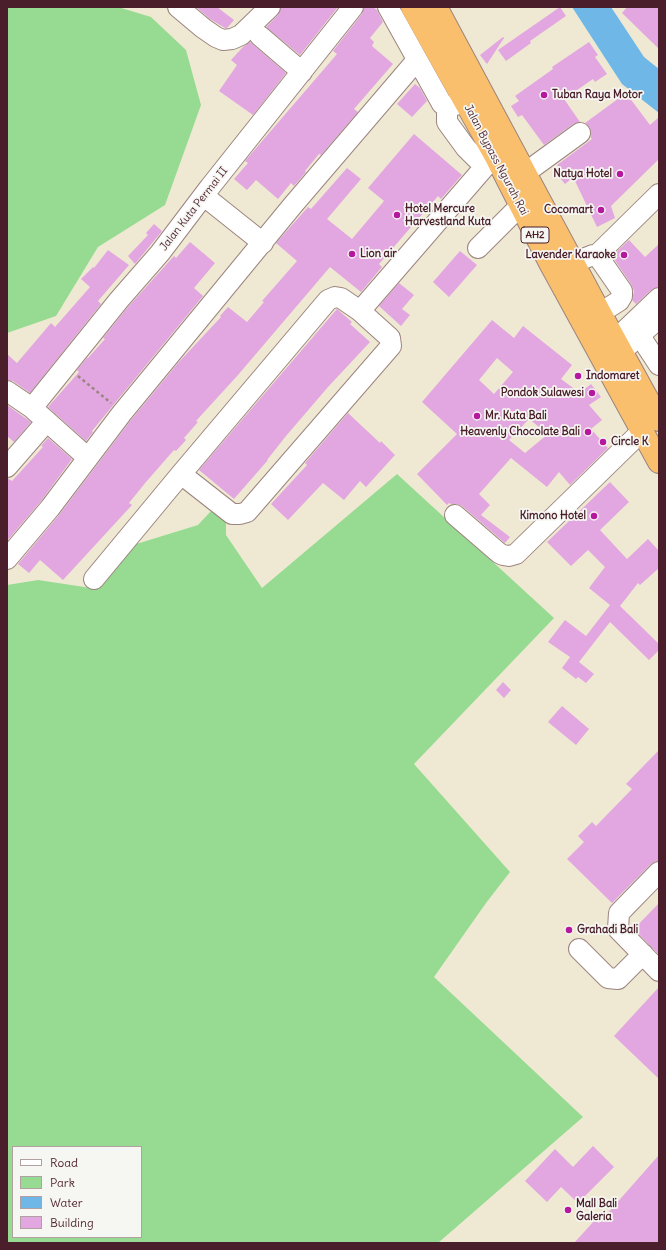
<!DOCTYPE html>
<html>
<head>
<meta charset="utf-8">
<style>
	body { margin:0 }
	#map { position:relative; width:666px; height:1250px; overflow:hidden; background:#efe9d3; font-family:Delius,sans-serif }
	canvas { display:block }
	.frame { position:absolute; inset:0; border:8px solid #4a1f2b; pointer-events:none }
	.legend { position:absolute; left:12px; top:1146px; width:130px; height:92px; box-sizing:border-box; background:#f6f6f2; border:1px solid #b1a0a2; margin:0; padding:5px 7px; list-style:none; font-size:12px; color:#4a1f2b }
	.legend li { display:flex; align-items:center; gap:8px; height:20px }
	.legend b { width:20px; border:1px solid #b1a0a2 }
</style>
</head>
<body>
<div id="map">
<canvas width="666" height="1250"></canvas>
<div class="frame"></div>
<ul class="legend">
<li><b style="height:5px;background:#fff"></b>Road</li>
<li><b style="height:11px;background:#97db93"></b>Park</li>
<li><b style="height:11px;background:#6fb7e6"></b>Water</li>
<li><b style="height:11px;background:#e2a6e0"></b>Building</li>
</ul>
</div>
<script>
const context = document.querySelector('canvas').getContext('2d');
context.lineJoin = 'round';
function fillPath(path, color) { context.fillStyle = color; context.fill(path, 'evenodd'); }
const poly = rows => new Path2D(rows.map(r => 'M' + r).join(''));
function strokePath(path, color, width, dash) { context.strokeStyle = color; context.lineWidth = width; context.lineCap = dash ? 'butt' : 'round'; context.setLineDash(dash || []); context.stroke(path); }
function write(font, color, halo, rows, align = 'center') {
  context.font = font + ' Delius,sans-serif'; context.lineWidth = 3.5; context.setLineDash([]); context.textBaseline = 'middle'; context.strokeStyle = halo; context.fillStyle = color; for (const [text, x, y, turn = 0] of rows) {
    context.save(); context.translate(x, y); context.rotate((+turn || 0) * Math.PI / 180); context.textAlign = isNaN(turn) ? turn : align; if (halo) context.strokeText(text, 0, 0); context.fillText(text, 0, 0); context.restore();
  }
}
fillPath(poly([
	[7,7,118,7,151,17,186,50,201,105,165,205,98,247,56,316,7,333],
	[397,474,554,618,414,764,510,872,486,903,434,977,583,1117,438,1243,7,1243,7,585,38,580,91,588,133,545,198,525,211,511,226,521,226,535,262,588],
	[13,1147,141,1147,141,1237,13,1237]
]), '#97db93');
fillPath(poly([
	[572,7,611,7,644,57,659,69,659,113,622,84]
]), '#6fb7e6');
fillPath(poly([
	[196,7,217,7,234,20,227,28,225,28,210,19],
	[281,7,338,7,300,55,266,27,278,15],
	[364,7,373,7,377,10,383,22,370,38,374,42,372,46,393,64,354,109,358,112,321,155,319,154,305,171,306,172,294,186,291,183,278,199,256,180,247,190,234,179,248,163,245,161,337,54,333,51,362,14],
	[560,7,566,16,530,41,531,43,506,61,498,50],
	[627,7,659,7,659,49,622,13],
	[503,37,504,38,487,64,480,55],
	[250,42,286,73,253,115,219,91,237,65,231,60,243,47],
	[589,42,598,55,595,57,607,74,595,82,593,79,564,99,580,122,573,124,544,145,522,115,518,117,511,106,519,101,515,96,553,69,552,67],
	[415,84,420,88,427,101,412,117,397,104],
	[626,93,650,125,659,117,659,159,611,206,615,218,597,227,575,181,573,182,571,179,565,184,556,173,561,169,557,165,592,139,591,138,591,131,589,127,585,123],
	[414,134,462,175,441,199,438,196,379,264,382,267,361,292,330,267,238,375,196,421,198,422,184,438,186,440,176,451,174,450,146,482,129,503,132,505,63,580,40,560,29,573,18,564,59,515,131,420,178,363,221,317,220,316,228,307,247,322,264,302,262,301,297,261,276,243,308,207,311,209,347,168,361,179,327,219,352,239,384,201,368,188],
	[154,224,162,231,135,264,128,256,148,235,146,233],
	[629,240,645,257,659,244,659,287,651,290,636,304,632,300,634,291,631,284,612,256],
	[190,242,215,263,194,288,203,296,92,431,93,432,86,441,48,407,79,372,77,370,87,358,88,358,105,339,103,338,128,307,174,256,176,258],
	[108,250,129,265,98,301,101,304,30,393,13,381,7,380,7,354,17,363,51,323,55,327,90,287,81,279,93,267,94,268],
	[460,251,477,265,449,297,433,282],
	[399,283,414,295,402,309,410,315,401,326,379,306],
	[337,309,352,322,350,324,370,342,328,387,286,436,267,460,268,460,234,499,199,470],
	[492,320,514,338,523,326,572,365,561,379,580,393,591,384,601,397,589,405,602,420,591,429,608,448,570,485,559,472,547,487,511,458,479,494,490,505,481,515,510,537,505,543,462,506,457,504,451,504,449,503,447,505,417,474,457,434,422,402],
	[497,358,513,372,494,394,479,380],
	[529,419,548,434,525,453,509,440],
	[7,405,31,422,14,442,7,436],
	[348,413,380,443,381,441,395,455,366,487,360,481,344,500,323,483,288,520,271,504,307,465,305,463],
	[48,438,72,459,41,501,7,541,7,478,12,481,43,447,41,446],
	[610,482,629,502,600,530,627,559,648,539,659,551,659,568,640,585,638,583,620,606,659,644,659,650,649,660,610,622,579,662,594,674,586,683,578,677,576,679,562,668,570,657,548,642,565,620,586,636,610,605,589,588,605,567,588,550,571,566,547,542],
	[503,682,511,690,504,698,496,690],
	[562,706,589,729,576,745,548,722],
	[659,750,659,861,656,861,651,864,612,903,567,859,584,842,578,836,592,822,596,826,632,789,626,784],
	[659,903,659,955,634,929],
	[659,987,659,1079,614,1036],
	[593,1146,614,1167,578,1203,561,1187,547,1202,525,1181,555,1149,573,1167],
	[659,1155,659,1243,574,1243,595,1220,599,1223]
]), '#e2a6e0');
const minor = poly([
	[178,7,203,28,216,37,223,40,232,39,241,35,270,7],
	[388,7,442,104,449,107,465,102],
	[260,36,302,72],
	[449,107,447,113,447,122,466,148,476,158,486,165],
	[525,173,580,133],
	[204,196,263,243],
	[478,248,520,206],
	[597,255,659,194],
	[573,263,593,255,597,255,622,291,622,296,619,301,600,313],
	[360,311,495,155],
	[640,336,659,365],
	[615,340,659,298],
	[621,352,659,318],
	[7,391,32,408,88,458],
	[32,408,119,300,160,253,210,187,353,7],
	[7,467,47,421],
	[455,515,499,553,503,555,509,556,516,554,642,431],
	[7,559,50,508,122,413,293,205,417,60],
	[94,579,181,474,328,300,335,297,341,298,360,311,390,338,391,346,247,512,240,514,232,514,181,474],
	[659,872,619,913,618,929,659,971],
	[579,949,608,978,618,979,643,954]
]);
const highway = poly([
	[412,7,495,155,550,263,659,462],
	[436,7,600,313,659,420]
]);
strokePath(minor, '#9c847f', 22);
strokePath(highway, '#9c847f', 24);
strokePath(poly([
	[78,376,111,403]
]), '#9c847f', 2.5, [3, 3]);
strokePath(minor, '#fff', 20);
strokePath(highway, '#f9bf6c', 22);
for (const [x, y, r, color] of [
	[544,95,4,"#b5179e"],
	[620,174,4,"#b5179e"],
	[601,210,4,"#b5179e"],
	[397,215,4,"#b5179e"],
	[352,254,4,"#b5179e"],
	[624,255,4,"#b5179e"],
	[578,376,4,"#b5179e"],
	[592,393,4,"#b5179e"],
	[477,416,4,"#b5179e"],
	[588,432,4,"#b5179e"],
	[603,442,4,"#b5179e"],
	[594,516,4,"#b5179e"],
	[569,930,4,"#b5179e"],
	[568,1210,4,"#b5179e"]
]) { const dot = new Path2D(); dot.arc(x, y, r, 0, 2 * Math.PI); context.fillStyle = color; context.fill(dot); strokePath(dot, '#f6f6f2', 1.5); }
for (const [x, y, w] of [
	[535,235,28]
]) { const box = new Path2D(); box.roundRect(x - w / 2, y - 8, w, 16, 3); context.fillStyle = '#f6f6f2'; context.fill(box); strokePath(box, '#4a1f2b', 1); }
write('bold 10px', '#4a1f2b', null, [
	["AH2",535,235]
]);
write('bold 11px', '#4a1f2b', '#f6f6f2', [
	["Tuban Raya Motor",552,95],
	["Natya Hotel",612,174,"right"],
	["Hotel Mercure",405,209],
	["Harvestland Kuta",405,222],
	["Cocomart",593,210,"right"],
	["Lion air",360,254],
	["Lavender Karaoke",616,255,"right"],
	["Indomaret",586,376],
	["Pondok Sulawesi",584,393,"right"],
	["Mr. Kuta Bali",485,416],
	["Heavenly Chocolate Bali",580,432,"right"],
	["Circle K",611,442],
	["Kimono Hotel",586,516,"right"],
	["Grahadi Bali",577,930],
	["Mall Bali",576,1204],
	["Galeria",576,1217]
], 'left');
write('11px', '#4a1f2b', '#f6f6f2', [
	["Jalan Bypass Ngurah Rai",496,160,62],
	["Jalan Kuta Permai II",194,209,-52]
]);
</script>
</body>
</html>
